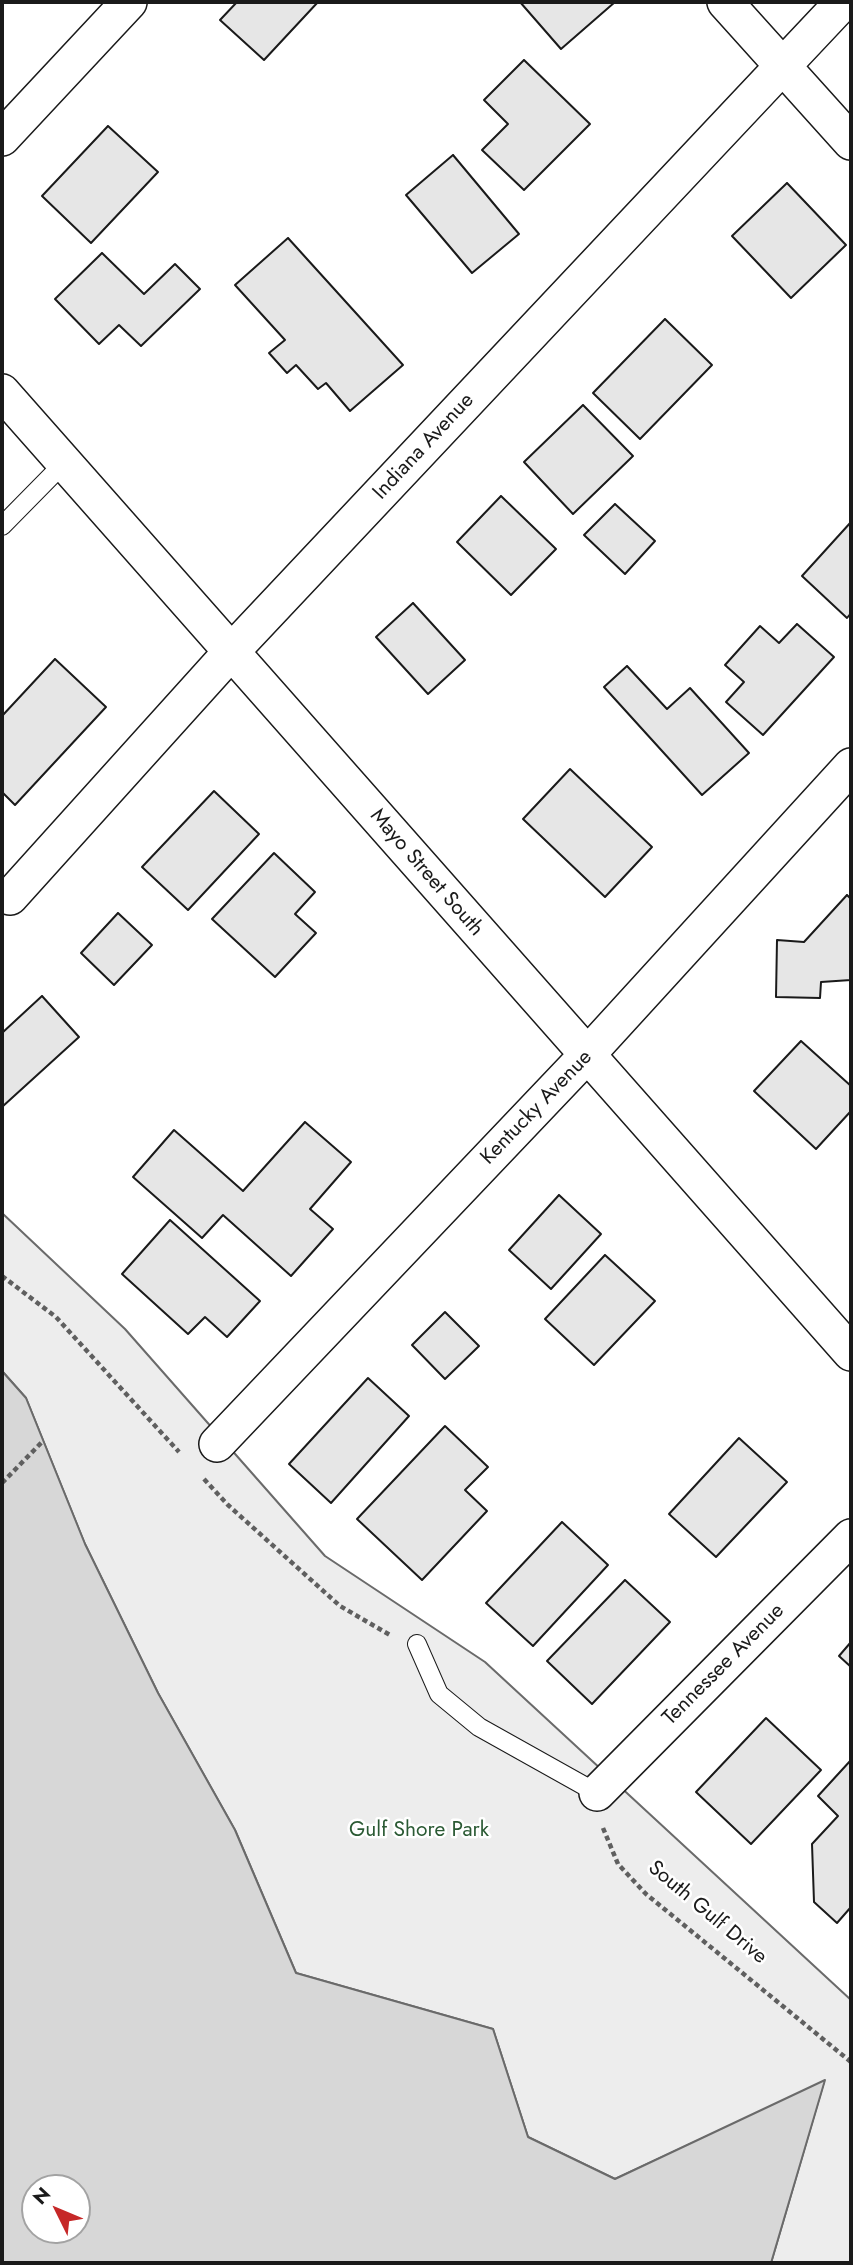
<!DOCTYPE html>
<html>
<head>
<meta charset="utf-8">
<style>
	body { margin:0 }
	#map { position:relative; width:853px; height:2265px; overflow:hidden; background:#fff; font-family:Jost,sans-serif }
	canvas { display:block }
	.frame { position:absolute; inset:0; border:4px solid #1a1a1a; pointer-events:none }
	.north { position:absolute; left:21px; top:2174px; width:70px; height:70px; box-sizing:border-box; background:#fff; border:2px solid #a3a3a3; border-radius:50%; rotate:313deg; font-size:19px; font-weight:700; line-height:28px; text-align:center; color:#1a1a1a }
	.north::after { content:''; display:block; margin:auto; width:24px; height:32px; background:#c62828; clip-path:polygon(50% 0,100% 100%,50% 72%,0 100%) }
</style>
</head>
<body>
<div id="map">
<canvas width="853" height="2265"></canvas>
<div class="frame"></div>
<div class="north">N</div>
</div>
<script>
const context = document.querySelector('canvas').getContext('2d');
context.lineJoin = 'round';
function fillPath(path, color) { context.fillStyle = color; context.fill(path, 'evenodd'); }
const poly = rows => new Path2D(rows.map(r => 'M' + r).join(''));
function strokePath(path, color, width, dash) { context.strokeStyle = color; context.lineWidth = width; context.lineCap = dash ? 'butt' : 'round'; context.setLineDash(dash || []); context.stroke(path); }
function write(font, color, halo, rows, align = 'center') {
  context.font = font + ' Jost,sans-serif'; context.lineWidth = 5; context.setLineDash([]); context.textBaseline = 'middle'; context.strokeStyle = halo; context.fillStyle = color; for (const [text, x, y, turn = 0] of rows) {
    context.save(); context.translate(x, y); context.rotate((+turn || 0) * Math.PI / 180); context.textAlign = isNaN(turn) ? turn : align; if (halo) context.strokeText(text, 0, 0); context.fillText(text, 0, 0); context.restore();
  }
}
const built = poly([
	[2,1213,125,1329,325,1556,485,1662,851,2000,851,2263,771,2263,824,2082,615,2179,528,2137,493,2029,296,1973,235,1830,158,1693,85,1544,26,1398,2,1371,2,1213]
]);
fillPath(built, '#ededed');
strokePath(built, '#6a6a6a', 2);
const water = poly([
	[2,1371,26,1398,85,1544,158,1693,235,1830,296,1973,493,2029,528,2137,615,2179,825,2080,771,2263,2,2263,2,1371],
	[35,2188,77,2188,77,2230,35,2230,35,2188]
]);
fillPath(water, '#d7d7d7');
strokePath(water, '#6a6a6a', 2);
const building = poly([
	[237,2,318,2,264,60,220,20,237,2],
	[520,2,615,2,561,49,520,2],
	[524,60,590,124,524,190,482,150,508,124,484,100,524,60],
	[108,126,158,172,91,243,42,196,108,126],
	[453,155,519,234,472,273,406,195,453,155],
	[787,183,846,245,791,298,732,236,787,183],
	[288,238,403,365,350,411,326,383,318,389,296,365,287,373,269,353,285,340,235,285,288,238],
	[102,253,144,294,175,264,200,289,141,346,119,325,99,344,55,299,102,253],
	[665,319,712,365,640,439,593,393,665,319],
	[583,405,633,456,573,514,524,462,583,405],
	[501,496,556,549,511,595,457,542,501,496],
	[615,504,655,541,625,574,584,535,615,504],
	[851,522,851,613,847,618,802,576,851,522],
	[413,603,465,660,428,694,376,637,413,603],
	[797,624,834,657,763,735,726,702,744,682,725,665,760,626,779,643,797,624],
	[55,659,106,707,15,805,2,792,2,716,55,659],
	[627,666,667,709,690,688,749,753,702,795,604,687,627,666],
	[570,769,652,847,605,897,523,819,570,769],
	[214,791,259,834,188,910,142,867,214,791],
	[274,853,315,892,295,914,316,933,275,977,212,919,274,853],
	[847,895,851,899,851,980,821,982,820,998,776,997,777,940,804,942,847,895],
	[118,913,152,945,114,985,81,953,118,913],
	[42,996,79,1037,2,1107,2,1033,42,996],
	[801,1041,851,1086,851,1111,816,1149,754,1091,801,1041],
	[305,1122,351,1162,310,1209,333,1229,291,1276,223,1215,202,1238,133,1177,174,1130,243,1191,305,1122],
	[559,1195,601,1234,551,1289,509,1250,559,1195],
	[170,1220,260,1301,227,1337,205,1317,188,1334,122,1274,170,1220],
	[605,1255,655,1301,594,1365,545,1319,605,1255],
	[445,1312,479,1346,445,1379,412,1345,445,1312],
	[368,1378,409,1416,331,1503,289,1464,368,1378],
	[445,1426,488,1467,465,1490,487,1511,422,1580,357,1519,445,1426],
	[739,1438,787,1482,716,1557,669,1514,739,1438],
	[562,1522,608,1565,533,1646,486,1603,562,1522],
	[625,1580,670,1622,592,1704,547,1661,625,1580],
	[851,1642,851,1667,839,1656,851,1642],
	[766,1718,821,1770,751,1844,696,1792,766,1718],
	[851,1760,851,1907,837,1923,814,1902,812,1844,838,1816,818,1796,851,1760]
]);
fillPath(building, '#e6e6e6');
strokePath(building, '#1a1a1a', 2);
const lane = poly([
	[2,526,64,463],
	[417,1644,439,1694,479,1727,597,1793]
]);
const street = poly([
	[725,2,851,142],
	[2,138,129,2],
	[2,392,851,1353],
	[10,897,231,652,843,2],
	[217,1444,587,1055,851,766],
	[597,1793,851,1537]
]);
strokePath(lane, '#1a1a1a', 20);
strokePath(street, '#1a1a1a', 38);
strokePath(poly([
	[2,1276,56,1317,179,1452],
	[204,1479,228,1505,340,1606,390,1635],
	[2,1483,43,1441],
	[603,1828,618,1864,646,1894,851,2062]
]), '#5f5f5f', 4.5, [5, 3.5]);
strokePath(lane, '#fff', 18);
strokePath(street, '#fff', 35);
write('21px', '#1a1a1a', '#fff', [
	["Indiana Avenue",424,447,-47],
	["Mayo Street South",426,873,49],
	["Kentucky Avenue",537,1108,-46],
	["Tennessee Avenue",724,1665,-45],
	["South Gulf Drive",707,1913,40]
]);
write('21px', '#2b5a34', '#fff', [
	["Gulf Shore Park",419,1831]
]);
</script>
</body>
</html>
